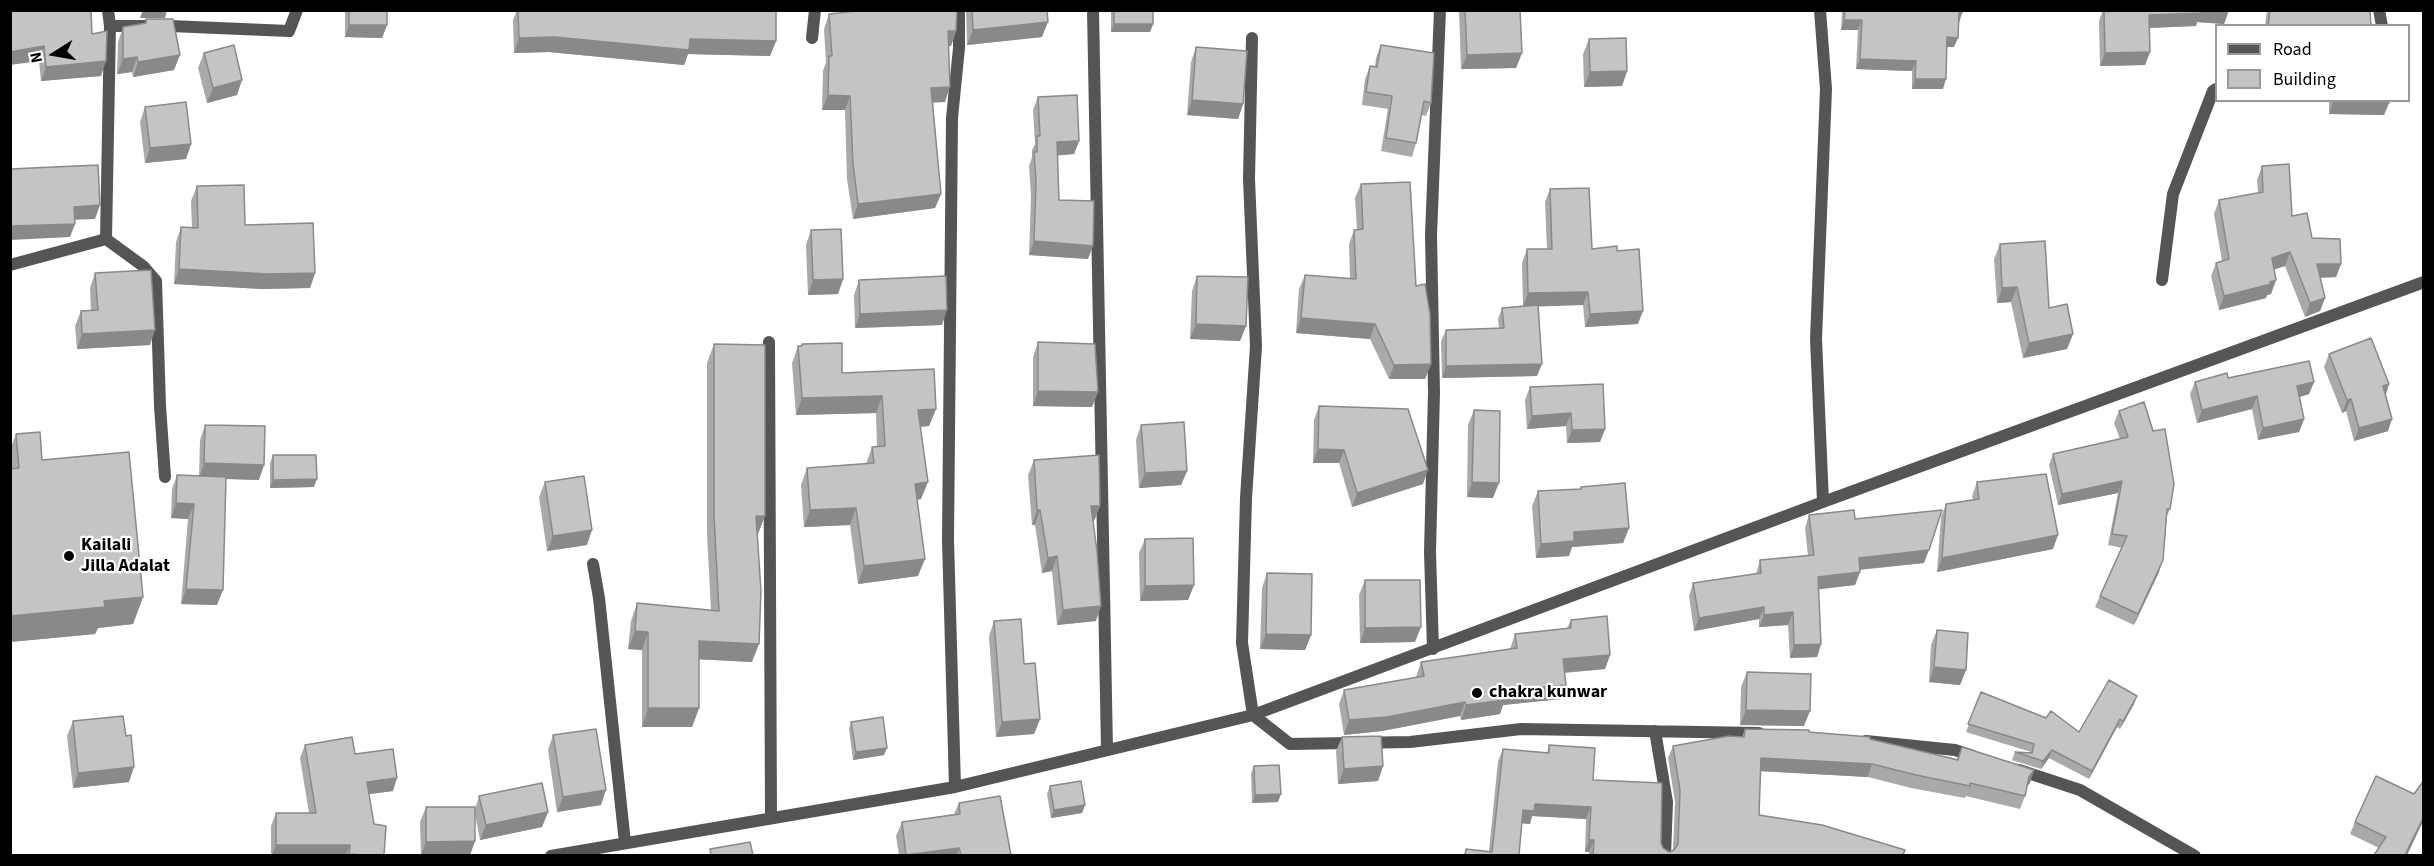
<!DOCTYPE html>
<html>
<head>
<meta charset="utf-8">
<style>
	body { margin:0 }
	#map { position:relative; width:2434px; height:866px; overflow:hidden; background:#fff; font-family:"Source Sans 3",sans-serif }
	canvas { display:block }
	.frame { position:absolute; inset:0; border:12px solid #000; pointer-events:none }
	.legend { position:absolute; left:2215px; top:24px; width:195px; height:78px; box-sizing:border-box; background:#fff; border:2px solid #999; margin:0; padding:8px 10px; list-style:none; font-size:18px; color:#000 }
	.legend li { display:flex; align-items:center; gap:12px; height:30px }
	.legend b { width:30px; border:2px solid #999 }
	.north { position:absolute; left:24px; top:24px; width:60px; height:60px; -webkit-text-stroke:4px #fff; paint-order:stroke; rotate:259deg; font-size:16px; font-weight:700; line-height:24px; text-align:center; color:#000 }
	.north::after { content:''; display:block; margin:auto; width:21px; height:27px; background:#000; clip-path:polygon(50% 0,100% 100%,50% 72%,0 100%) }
</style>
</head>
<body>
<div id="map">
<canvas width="2434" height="866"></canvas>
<div class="frame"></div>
<ul class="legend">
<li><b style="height:8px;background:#555"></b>Road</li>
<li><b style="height:16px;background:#c4c4c4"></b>Building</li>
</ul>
<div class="north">N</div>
</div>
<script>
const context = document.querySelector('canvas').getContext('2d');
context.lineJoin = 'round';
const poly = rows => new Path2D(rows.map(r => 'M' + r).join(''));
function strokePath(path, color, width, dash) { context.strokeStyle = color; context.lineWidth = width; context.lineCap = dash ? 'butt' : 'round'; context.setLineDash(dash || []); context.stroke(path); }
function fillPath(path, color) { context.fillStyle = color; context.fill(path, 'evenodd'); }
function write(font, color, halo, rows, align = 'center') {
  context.font = font + ' "Source Sans 3",sans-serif'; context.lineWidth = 4.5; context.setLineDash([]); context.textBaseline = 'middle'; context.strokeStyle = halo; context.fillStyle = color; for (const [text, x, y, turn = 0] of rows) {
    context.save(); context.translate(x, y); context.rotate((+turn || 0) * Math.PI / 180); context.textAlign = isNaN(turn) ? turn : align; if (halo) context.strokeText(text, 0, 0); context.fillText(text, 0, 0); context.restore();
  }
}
strokePath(poly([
	[108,10,110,26],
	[1093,10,1107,749],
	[1820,10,1826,89,1816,339,1823,502],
	[2379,10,2382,26],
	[812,38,815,10],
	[1252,38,1249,179,1256,346,1246,498,1242,643,1253,715,1290,744,1410,742,1521,729,1759,733],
	[106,239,143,266,156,281,160,406,165,477],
	[10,265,106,239,110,26,170,26,289,31,297,10],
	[2162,280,2173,194,2213,91,2216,89],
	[769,342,771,818],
	[593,564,599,598,625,843],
	[1433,649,1430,552,1434,392,1431,235,1440,10],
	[1655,731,1667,802,1665,856],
	[1866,741,1955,750,1973,756],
	[2019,770,2080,790,2195,856],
	[955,787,948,540,952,118,959,48,959,10],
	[551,856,955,787,1253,715,1823,502,2424,282]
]), '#555', 12);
fillPath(poly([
	[10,10,92,34,101,76,41,81,39,61],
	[345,10,387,10,387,25,382,38,345,37],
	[517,10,776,10,776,41,770,56,688,54,684,65,549,52,514,53,513,20],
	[966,10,1047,10,1042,37,967,45],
	[1111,10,1153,10,1153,24,1150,32,1111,32],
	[1459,10,1520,10,1522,53,1516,68,1461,69],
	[1842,10,1962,10,1958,23,1954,47,1947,47,1943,89,1912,89,1912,71,1856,69,1858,30,1841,30],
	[2103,10,2229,10,2224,24,2197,22,2196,26,2150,28,2150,52,2145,65,2100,66,2099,21],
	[2267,10,2370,10,2371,26,2265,26],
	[829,14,956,31,951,46,949,46,945,102,933,102,941,194,935,208,853,219,847,179,845,110,822,110,823,71,826,62,824,29],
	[146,19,174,70,133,77,132,72,117,74,118,42,123,27,145,23],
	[1589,39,1627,71,1622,86,1584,87,1583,54],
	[1381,45,1431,103,1426,116,1421,115,1416,143,1412,157,1381,151,1388,109,1362,105,1365,79,1370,66,1375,67,1376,58],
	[1196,47,1243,104,1238,119,1187,115,1191,62],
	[204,53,237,95,207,103,198,68],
	[1038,97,1079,141,1074,154,1057,155,1059,200,1088,259,1029,255,1031,196,1029,166,1032,157,1032,150,1035,144,1033,110],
	[2329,100,2389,100,2389,103,2384,115,2329,114],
	[145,107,191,144,186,159,145,163,140,122],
	[2262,166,2292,216,2312,238,2341,264,2336,277,2320,278,2325,298,2320,311,2305,317,2285,266,2274,269,2276,280,2271,294,2267,295,2266,298,2219,310,2211,276,2216,263,2222,261,2214,214,2219,200,2258,193,2257,180],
	[1361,184,1416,286,1431,364,1425,379,1389,379,1370,339,1296,333,1299,289,1305,275,1350,279,1349,244,1354,230,1357,230,1355,198],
	[197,186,245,225,315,273,310,288,262,289,174,284,176,242,181,227,192,228,191,201],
	[1550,189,1592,249,1617,251,1638,324,1585,327,1583,305,1538,306,1537,376,1442,378,1441,341,1446,330,1499,328,1498,319,1502,308,1523,306,1522,263,1527,249,1547,249,1545,202],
	[811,230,843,279,838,294,808,295,806,245],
	[2000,244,2049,308,2073,334,2067,349,2023,358,2011,302,1997,303,1994,259],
	[95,273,150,345,77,349,75,326,81,311,91,310,90,288],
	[1197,276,1246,326,1240,341,1190,339,1192,291],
	[859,280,942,325,855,328,854,295],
	[1038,342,1098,392,1092,407,1033,406,1033,357],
	[714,344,758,534,752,662,699,659,699,708,692,727,642,727,642,650,628,649,631,621,637,603,711,610,707,534,707,363],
	[802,344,842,373,936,409,929,426,920,427,921,499,917,500,918,576,858,584,850,525,804,527,801,485,807,468,866,464,872,447,877,447,876,413,796,415,792,363,798,346,801,346],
	[2329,354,2389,384,2386,394,2388,431,2354,441,2346,411,2342,413,2324,367],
	[2228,378,2314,382,2309,394,2299,397,2304,419,2299,432,2258,440,2252,409,2197,423,2190,394,2195,382],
	[1530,387,1605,429,1600,442,1567,443,1566,426,1527,429,1525,400],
	[1319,406,1423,484,1352,507,1339,463,1313,463,1314,420],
	[1474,410,1493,498,1467,497,1468,425],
	[2119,411,2170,509,2166,518,2159,572,2134,625,2095,607,2100,596,2122,548,2108,545,2118,493,2058,505,2049,465,2053,454,2120,439,2114,423],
	[205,425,259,480,226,479,217,605,181,604,188,519,171,518,172,489,177,475,199,476,200,440],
	[1141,425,1187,471,1181,485,1139,488,1136,440],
	[16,434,42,460,143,597,133,624,98,628,95,634,10,642,10,450],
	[273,455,314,487,270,488,270,463],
	[1034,460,1100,506,1094,521,1093,521,1096,621,1057,625,1052,571,1042,573,1035,525,1032,525,1028,475],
	[545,482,587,545,547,551,539,497],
	[1977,482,2053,549,1937,572,1941,517,1946,504,1973,500,1972,496],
	[1581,487,1629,528,1623,543,1572,547,1569,556,1536,558,1532,506,1538,491,1580,489],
	[1809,515,1855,519,1924,563,1860,570,1860,572,1855,585,1818,589,1821,644,1817,657,1790,658,1788,625,1759,627,1759,619,1694,631,1689,596,1693,583,1756,574,1760,560,1808,556,1805,528],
	[1145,539,1194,585,1188,600,1140,601,1139,553],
	[1267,573,1311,635,1305,650,1260,649,1262,588],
	[1365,580,1415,642,1360,643,1359,595],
	[1571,620,1610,655,1605,669,1565,673,1561,699,1503,705,1500,714,1461,720,1460,716,1382,731,1344,735,1339,704,1344,690,1416,677,1421,662,1510,649,1515,634,1567,628],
	[994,621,1024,664,1040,719,1034,734,996,737,989,636],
	[1937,630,1966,670,1960,685,1929,682,1931,645],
	[1747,672,1804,726,1740,725,1741,687],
	[1981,692,2079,732,2137,696,2134,704,2120,729,2117,727,2089,779,2049,758,2041,769,2012,760,2015,752,2031,753,2031,752,1966,732],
	[73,721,126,736,129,782,73,788,67,736],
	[851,722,884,755,853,760,849,729],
	[1745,729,1809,732,1870,739,1957,759,1962,747,2030,783,2027,786,2025,796,2020,809,1966,796,1965,798,1911,788,1868,777,1761,771,1759,815,1903,855,1589,855,1589,852,1585,852,1586,819,1532,816,1530,824,1522,823,1519,855,1464,855,1466,849,1489,851,1498,761,1503,749,1547,753,1549,745,1593,780,1661,843,1663,848,1669,852,1673,850,1675,802,1668,758,1673,746,1742,737],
	[553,735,601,805,557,812,548,750],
	[1342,737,1383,766,1378,781,1338,784,1336,751],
	[305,745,355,754,393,791,369,794,374,824,384,855,271,855,271,826,276,813,309,813,300,758],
	[1254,766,1278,802,1252,803,1251,773],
	[2424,780,2424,819,2407,855,2374,855,2379,848,2350,834,2355,822,2414,794],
	[1050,786,1085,805,1082,813,1051,818,1047,794],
	[479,796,548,812,542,827,480,840,475,814,475,841,470,855,421,855,420,822,426,807,475,809],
	[959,803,1011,855,899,855,896,836,902,822,954,814]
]), '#a9a9a9');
fillPath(poly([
	[143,10,167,10,165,18,140,18],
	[2200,10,2229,10,2224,24,2197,22,2196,26,2144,28,2149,15],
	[1959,13,1962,13,1959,23,1955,23],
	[1844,20,1862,20,1858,30,1841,30],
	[1048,22,1042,37,967,45,973,30],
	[1114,24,1153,24,1150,32,1111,32],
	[349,25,387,25,382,38,345,37],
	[948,31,956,31,951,46,943,46],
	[555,37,690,39,776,41,770,56,688,54,684,65,549,52,514,53,519,38],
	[1947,37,1958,38,1954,47,1944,47],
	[44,46,39,61,10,65,10,52],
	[2150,52,2145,65,2100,66,2105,53],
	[1522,53,1516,68,1461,69,1467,55],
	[180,55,174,70,133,77,138,62],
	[137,57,132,72,117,74,123,59],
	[1860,59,1916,61,1912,71,1856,69],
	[106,61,101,76,41,81,46,67],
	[1627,71,1622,86,1584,87,1590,72],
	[1915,79,1946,79,1943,89,1912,89],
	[242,80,237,95,207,103,213,88],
	[950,87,945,102,926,103,931,88],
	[828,95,850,96,845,110,822,110],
	[1192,100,1243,104,1238,119,1187,115],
	[2333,101,2389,103,2384,115,2329,114],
	[1079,141,1074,154,1052,156,1057,142],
	[191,144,186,159,145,163,150,148],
	[941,194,935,208,853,219,858,204],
	[100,205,95,219,69,220,74,207],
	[75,224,70,237,10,240,10,226],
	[1034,241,1093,246,1088,259,1029,255],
	[2290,252,2285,266,2267,272,2272,258],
	[2317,264,2341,264,2336,277,2312,278],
	[179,269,315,273,310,288,262,289,174,284],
	[843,279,838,294,808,295,813,280],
	[2276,280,2271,294,2267,295,2266,298,2219,310,2224,296],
	[2017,287,2011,302,1997,303,2002,288],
	[1588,292,1583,305,1523,307,1528,293],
	[2325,298,2320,311,2305,317,2310,303],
	[947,310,942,325,855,328,860,314],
	[1643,311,1638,324,1585,327,1590,314],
	[1301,318,1375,324,1370,339,1296,333],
	[1196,324,1246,326,1240,341,1190,339],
	[155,330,150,345,77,349,82,334],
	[2073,334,2067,349,2023,358,2029,343],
	[1431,364,1425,379,1389,379,1394,365],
	[1542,364,1537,376,1442,378,1446,366],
	[2314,382,2309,394,2293,399,2297,386],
	[2389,384,2385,397,2383,386],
	[1038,391,1098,392,1092,407,1033,406],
	[882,396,876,413,796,415,802,398],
	[2257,396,2252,409,2197,423,2202,410],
	[2351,399,2346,411,2342,413,2347,400],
	[936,409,929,426,912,427,918,410],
	[1571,413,1566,426,1527,429,1532,416],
	[2304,419,2299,432,2258,440,2263,428],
	[2392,419,2388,431,2354,441,2359,428],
	[1605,429,1600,442,1567,443,1572,430],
	[1318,449,1344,450,1339,463,1313,463],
	[204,463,264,465,259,480,199,478],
	[1428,470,1423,484,1352,507,1357,493],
	[1187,471,1181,485,1139,488,1145,473],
	[317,479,314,487,270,488,273,480],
	[2122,481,2118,493,2058,505,2062,494],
	[928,482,921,499,909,501,915,484],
	[1472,482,1499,483,1493,498,1467,497],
	[176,503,194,504,188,519,171,518],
	[1091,506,1100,506,1094,521,1086,521],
	[856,508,850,525,804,527,810,510],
	[1037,510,1040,510,1035,525,1032,525],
	[756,516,765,516,758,534,750,534],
	[1629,528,1623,543,1572,547,1569,556,1536,558,1541,544,1574,532],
	[592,530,587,545,547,551,553,536],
	[2058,535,2053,549,1937,572,1942,558],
	[1929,550,1924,563,1854,570,1859,558],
	[1057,556,1052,571,1042,573,1048,558],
	[925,559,918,576,858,584,864,566],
	[2163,560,2159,572,2134,625,2138,614],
	[1860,572,1855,585,1813,590,1818,577],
	[1194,585,1188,600,1140,601,1145,586],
	[186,589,223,590,217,605,181,604],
	[143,597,133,624,98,628,95,634,10,642,10,616,104,601],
	[1101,606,1096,621,1057,625,1063,610],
	[1764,607,1759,619,1694,631,1699,618],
	[1793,612,1788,625,1759,627,1764,615],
	[1421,627,1415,642,1360,643,1365,628],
	[635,631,648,632,642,650,628,649],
	[1266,634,1311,635,1305,650,1260,649],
	[699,641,759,644,752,662,692,659],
	[1821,644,1817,657,1790,658,1794,645],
	[1610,655,1605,669,1558,673,1563,659],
	[1934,667,1966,670,1960,685,1929,682],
	[1566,685,1561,699,1503,705,1500,714,1461,720,1466,705,1504,691],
	[2137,696,2134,704,2120,729,2123,721],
	[1465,702,1460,716,1382,731,1344,735,1349,720],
	[648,708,699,708,692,727,642,727],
	[1746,710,1810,711,1804,726,1740,725],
	[1040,719,1034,734,996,737,1002,722],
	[2120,719,2117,727,2089,779,2092,771],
	[887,748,884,755,853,760,856,752],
	[2052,750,2049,758,2041,769,2043,761],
	[1761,758,1872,764,1868,777,1757,771],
	[1383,766,1378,781,1338,784,1344,769],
	[134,767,129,782,73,788,78,773],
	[2034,770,2030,783,2024,790,2029,777],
	[397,778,393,791,362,795,367,782],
	[606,790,601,805,557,812,563,797],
	[1281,794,1278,802,1252,803,1255,795],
	[1535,804,1591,807,1586,819,1532,816,1530,824,1519,823,1523,810],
	[1085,805,1082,813,1051,818,1054,810],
	[548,812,542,827,480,840,486,825],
	[2424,816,2424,819,2407,855,2405,855],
	[1589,840,1594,840,1589,852,1585,852],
	[475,841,470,855,421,855,426,842],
	[276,845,350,845,346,855,272,855],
	[959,848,957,855,906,855]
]), '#898989');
const building = poly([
	[10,10,91,10,92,34,107,31,106,61,46,67,44,46,10,52,10,10],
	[349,10,387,10,387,25,349,25,349,10],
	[518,10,776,10,776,41,690,39,689,50,555,37,519,38,518,10],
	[867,10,957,10,956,31,948,31,950,87,931,88,941,194,858,204,853,164,850,96,828,95,829,56,832,56,829,14,867,10],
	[972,10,1047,10,1048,22,973,30,972,10],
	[1114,10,1153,10,1153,24,1114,24,1114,10],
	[1465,10,1520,10,1522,53,1467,55,1465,10],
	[1845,10,1962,10,1962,13,1959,13,1958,38,1947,37,1946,79,1915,79,1916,61,1860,59,1862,20,1844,20,1845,10],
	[2104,10,2201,10,2201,13,2149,15,2150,52,2105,53,2104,10],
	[2270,10,2370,10,2371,26,2268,26,2270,10],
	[146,19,173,19,180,55,138,62,137,57,123,59,123,27,146,23,146,19],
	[1626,38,1627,71,1590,72,1589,39,1626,38],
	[234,45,242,80,213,88,204,53,234,45],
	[1381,45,1434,53,1431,103,1424,101,1416,143,1386,138,1392,96,1366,92,1370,66,1377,67,1381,45],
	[1196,47,1247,51,1243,104,1192,100,1196,47],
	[1077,95,1079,141,1057,142,1059,200,1094,201,1093,246,1034,241,1036,182,1034,152,1037,152,1037,136,1040,136,1038,97,1077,95],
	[2333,100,2389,100,2389,103,2333,101,2333,100],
	[186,102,191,144,150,148,145,107,186,102],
	[2289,164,2292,216,2307,213,2312,238,2340,239,2341,264,2317,264,2325,298,2310,303,2290,252,2272,258,2276,280,2270,282,2271,284,2224,296,2216,263,2229,259,2219,200,2263,192,2262,166,2289,164],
	[98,165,100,205,74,207,75,224,10,226,10,169,98,165],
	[1410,182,1416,286,1425,284,1430,314,1431,364,1394,365,1375,324,1301,318,1305,275,1356,279,1354,230,1363,229,1361,184,1410,182],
	[244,185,245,225,313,223,315,273,268,274,179,269,181,227,198,228,197,186,244,185],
	[1589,188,1592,249,1617,246,1617,251,1639,249,1643,311,1590,314,1588,292,1528,293,1527,249,1552,249,1550,189,1589,188],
	[841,229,843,279,813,280,811,230,841,229],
	[2045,241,2049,308,2067,304,2073,334,2029,343,2017,287,2002,288,2000,244,2045,241],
	[151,270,155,330,82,334,81,311,98,310,95,273,151,270],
	[946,276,947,310,860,314,859,280,946,276],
	[1197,276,1248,277,1246,326,1196,324,1197,276],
	[1538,305,1542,364,1446,366,1446,330,1504,328,1502,308,1538,305],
	[2371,338,2389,384,2383,386,2392,419,2359,428,2351,399,2347,400,2329,354,2371,338],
	[1038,342,1095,344,1098,392,1038,391,1038,342],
	[842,343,842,373,934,369,936,409,918,410,928,482,915,484,925,559,864,566,856,508,810,510,807,468,874,463,872,447,885,446,882,396,802,398,798,346,802,346,802,344,842,343],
	[714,344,765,345,765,516,756,516,761,591,759,644,699,641,699,708,648,708,648,632,635,631,637,603,719,611,714,516,714,344],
	[2309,361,2314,382,2297,386,2304,419,2263,428,2257,396,2202,410,2195,382,2227,373,2228,378,2309,361],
	[1603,384,1605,429,1572,430,1571,413,1532,416,1530,387,1603,384],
	[2144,402,2153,431,2165,429,2174,484,2170,509,2167,509,2163,560,2138,614,2100,596,2127,536,2112,534,2122,481,2062,494,2053,454,2128,437,2119,411,2144,402],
	[1319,406,1408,409,1428,470,1357,493,1344,450,1318,449,1319,406],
	[1474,410,1500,411,1499,483,1472,482,1474,410],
	[1184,422,1187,471,1145,473,1141,425,1184,422],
	[205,425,265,426,264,465,204,463,205,425],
	[40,432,42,460,129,452,143,597,104,601,105,607,10,616,10,469,19,468,16,434,40,432],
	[273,455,316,455,317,479,273,480,273,455],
	[1099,455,1100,506,1091,506,1097,551,1101,606,1063,610,1057,556,1048,558,1040,510,1037,510,1034,460,1099,455],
	[2046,474,2058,535,1942,558,1946,504,1979,499,1977,482,2046,474],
	[177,475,226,477,223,590,186,589,194,504,176,503,177,475],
	[584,476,592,530,553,536,545,482,584,476],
	[1625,483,1629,528,1574,532,1574,541,1541,544,1538,491,1581,489,1581,487,1625,483],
	[1854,510,1855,519,1942,510,1929,550,1859,558,1860,572,1818,577,1821,644,1794,645,1793,612,1764,615,1764,607,1699,618,1693,583,1761,573,1760,560,1814,555,1809,515,1854,510],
	[1193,538,1194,585,1145,586,1145,539,1193,538],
	[1267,573,1312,574,1311,635,1266,634,1267,573],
	[1365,580,1420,580,1421,627,1365,628,1365,580],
	[1607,616,1610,655,1563,659,1566,685,1504,691,1505,700,1466,705,1465,702,1387,717,1349,720,1344,690,1424,676,1421,662,1517,648,1515,634,1571,628,1571,620,1607,616],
	[1021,619,1024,664,1035,663,1040,719,1002,722,994,621,1021,619],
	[1937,630,1968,633,1966,670,1934,667,1937,630],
	[1747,672,1811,674,1810,711,1746,710,1747,672],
	[2109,680,2137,696,2123,721,2120,719,2092,771,2052,750,2043,761,2015,752,2032,753,2034,744,1968,724,1981,692,2046,718,2051,711,2079,732,2109,680],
	[123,716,126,736,131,735,134,767,78,773,73,721,123,716],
	[883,717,887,748,856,752,851,722,883,717],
	[596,729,606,790,563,797,553,735,596,729],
	[1745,729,1809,730,1809,732,1870,737,1870,739,1958,760,1962,747,2034,770,2029,777,2025,796,1970,783,1970,786,1916,775,1872,764,1761,758,1759,815,1822,825,1905,850,1903,855,1593,855,1594,840,1589,840,1591,807,1535,804,1534,811,1523,810,1519,855,1465,855,1466,849,1492,852,1503,749,1549,753,1549,745,1595,748,1593,780,1662,783,1661,843,1663,848,1669,852,1674,850,1678,844,1680,790,1673,746,1729,736,1744,737,1745,729],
	[1381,736,1383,766,1344,769,1342,737,1381,736],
	[352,737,355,754,393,749,397,778,367,782,374,824,386,826,384,855,365,855,349,854,350,845,276,845,276,813,316,813,305,745,352,737],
	[1279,765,1281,794,1255,795,1254,766,1279,765],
	[2376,776,2414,794,2424,780,2424,816,2405,855,2374,855,2386,837,2355,822,2376,776],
	[1081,781,1085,805,1054,810,1050,786,1081,781],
	[542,783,548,812,486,825,479,796,542,783],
	[1000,796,1011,855,961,855,959,848,906,855,902,822,960,814,959,803,1000,796],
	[426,807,475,807,475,841,426,842,426,807],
	[750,842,753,855,711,855,710,849,750,842]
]);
fillPath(building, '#c4c4c4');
strokePath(building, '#898989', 1.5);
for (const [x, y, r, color] of [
	[69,556,6,"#000"],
	[1477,693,6,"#000"]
]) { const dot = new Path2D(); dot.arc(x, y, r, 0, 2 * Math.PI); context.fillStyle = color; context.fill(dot); strokePath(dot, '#fff', 2); }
write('bold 18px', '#000', '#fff', [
	["Kailali",81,546],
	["Jilla Adalat",81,567],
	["chakra kunwar",1489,693]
], 'left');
</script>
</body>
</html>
